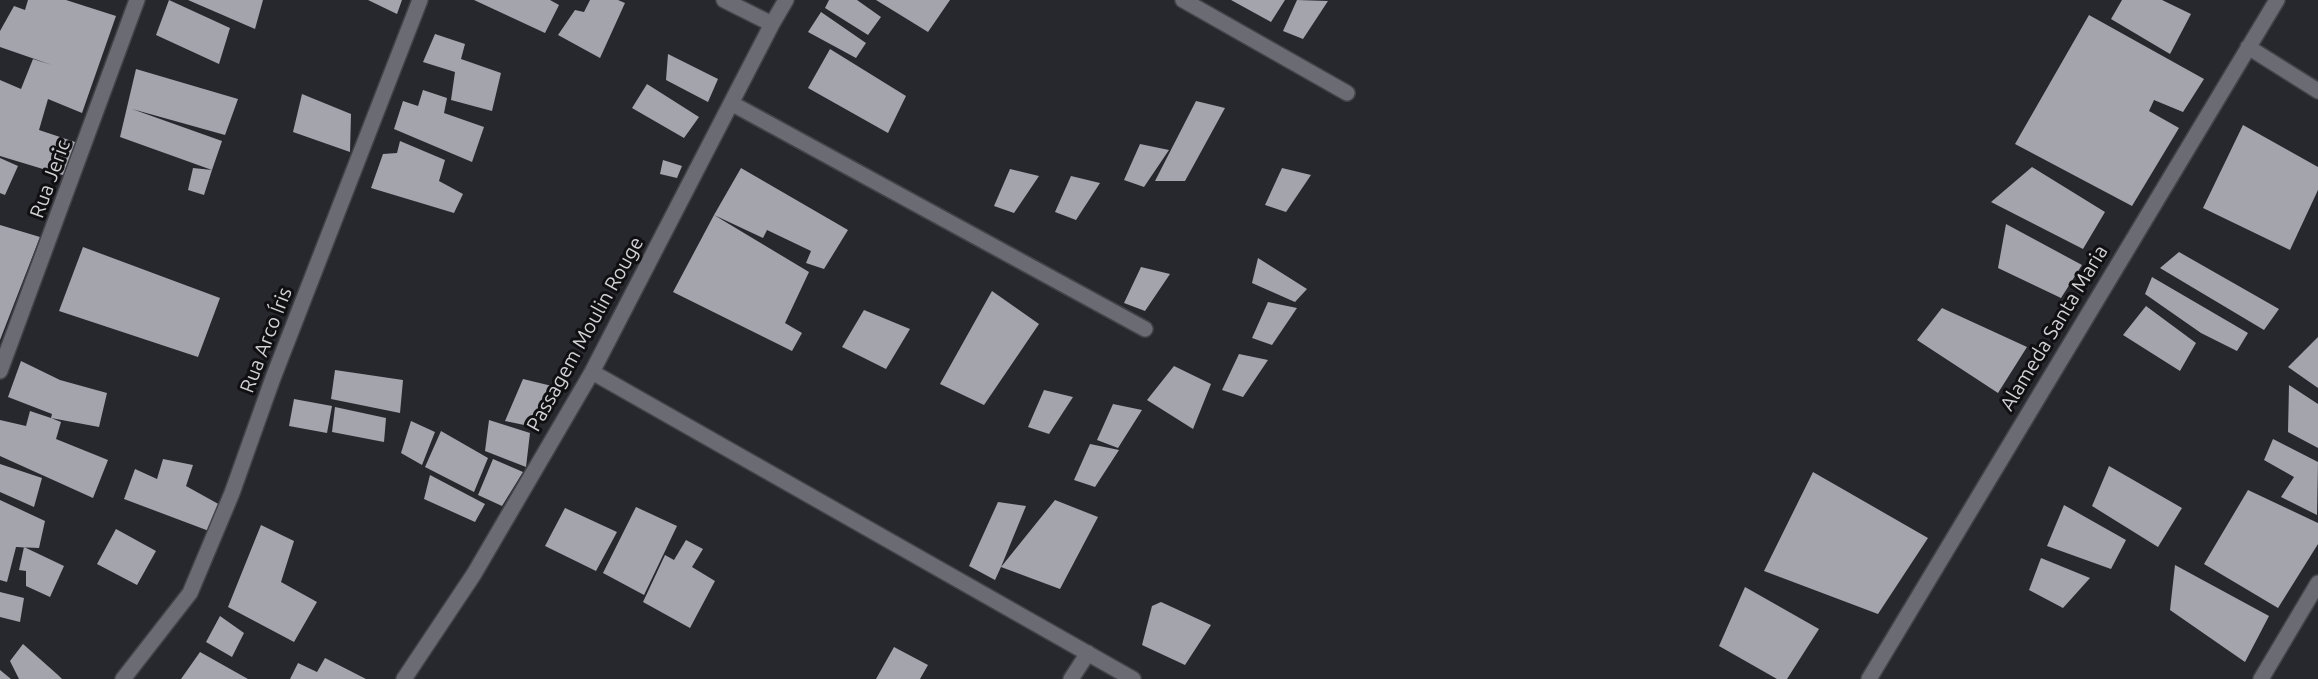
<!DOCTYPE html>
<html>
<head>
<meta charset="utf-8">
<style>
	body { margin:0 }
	canvas { display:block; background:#27272e }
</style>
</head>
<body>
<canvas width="2318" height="679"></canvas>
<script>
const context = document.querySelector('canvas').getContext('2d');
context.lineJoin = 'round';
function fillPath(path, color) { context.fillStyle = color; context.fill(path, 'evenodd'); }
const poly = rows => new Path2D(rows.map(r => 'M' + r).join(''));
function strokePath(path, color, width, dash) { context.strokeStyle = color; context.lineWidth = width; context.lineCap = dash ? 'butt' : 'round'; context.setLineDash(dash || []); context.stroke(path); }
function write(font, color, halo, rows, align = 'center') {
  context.font = font + ' Ubuntu,sans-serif'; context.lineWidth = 6; context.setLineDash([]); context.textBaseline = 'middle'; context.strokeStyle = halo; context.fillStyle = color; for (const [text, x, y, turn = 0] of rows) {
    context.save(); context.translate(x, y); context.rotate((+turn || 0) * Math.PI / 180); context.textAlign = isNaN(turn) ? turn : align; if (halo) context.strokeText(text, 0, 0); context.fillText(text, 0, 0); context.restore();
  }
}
fillPath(poly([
	[28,0,66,0,116,16,82,113,48,99,39,130,78,143,66,176,0,156,0,80,21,89,33,59,52,65,0,47,0,31,14,6,25,10],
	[169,0,230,28,219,64,156,35],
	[188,0,263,0,255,29],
	[368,0,402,0,397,14],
	[474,0,550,0,559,5,545,33],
	[590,0,618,0,625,3,600,58,558,35,575,10,584,12],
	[829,0,857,0,881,17,868,35,825,8],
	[876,0,950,0,928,32],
	[1231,0,1285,0,1271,22],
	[1297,0,1328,1,1303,39,1283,31],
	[2122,0,2162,0,2191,14,2170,54,2111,19],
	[821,12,866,43,856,58,808,32],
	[2089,15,2204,79,2183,112,2154,100,2149,111,2179,128,2132,206,2015,144],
	[435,34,465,44,461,59,501,73,492,111,451,100,455,72,423,62],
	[830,49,906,96,888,133,808,88],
	[668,54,718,79,708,102,666,80],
	[136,69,238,99,225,135,132,109,222,141,212,170,120,137],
	[647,84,699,117,684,138,632,108],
	[423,90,447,98,444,113,484,127,472,162,394,129,403,101,418,106],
	[302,94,351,114,350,152,293,132],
	[1196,101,1225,108,1185,181,1155,181],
	[2243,125,2318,167,2318,190,2290,250,2203,208],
	[400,141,445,160,439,181,463,194,454,213,371,188,383,154,397,153],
	[1140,144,1169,150,1144,187,1124,180],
	[0,158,18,166,5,195,0,193],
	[663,160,682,166,677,178,660,174],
	[2032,167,2105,212,2083,249,1991,202],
	[193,168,212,170,204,195,188,190],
	[741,168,848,230,824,269,806,263,811,251,767,230,763,238,714,215],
	[1282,168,1311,175,1286,212,1265,205],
	[1010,169,1039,176,1014,213,994,206],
	[1071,176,1100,183,1076,220,1055,212],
	[714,215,809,272,785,323,802,333,792,351,673,292],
	[2006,224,2082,265,2061,298,1998,268],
	[0,225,40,237,0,340],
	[83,247,220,298,198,357,59,311],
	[2179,252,2279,309,2264,330,2160,268],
	[1258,258,1307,289,1295,302,1252,283],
	[1141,267,1170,274,1145,311,1124,303],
	[2152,277,2248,333,2237,351,2201,333,2145,294],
	[992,291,1039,324,984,405,940,384],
	[1268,302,1297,308,1272,345,1252,338],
	[2146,306,2196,343,2180,371,2123,335],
	[1942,308,2027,347,1998,393,1917,340],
	[864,310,910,329,886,369,842,347],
	[2318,337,2318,388,2288,367],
	[1239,354,1268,360,1243,397,1222,390],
	[21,361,60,380,107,393,99,427,51,418,61,422,56,439,108,460,93,498,0,456,0,420,26,426,30,411,51,418,52,414,8,397],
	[1174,366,1211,384,1193,429,1147,400],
	[335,370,403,380,400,413,331,399],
	[523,379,552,386,534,427,505,421],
	[2289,385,2318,404,2318,448,2288,432],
	[1044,390,1073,397,1049,434,1028,427],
	[294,399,332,406,327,433,289,426],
	[1113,404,1142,410,1118,448,1097,440],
	[335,407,386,418,384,442,332,432],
	[489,420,530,433,526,467,485,451],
	[411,421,435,432,422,465,401,453],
	[441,431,488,458,474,492,425,467],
	[2273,439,2318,462,2317,515,2281,497,2294,477,2264,460],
	[1090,444,1119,450,1095,487,1074,480],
	[163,459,193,465,186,486,222,506,209,531,124,499,135,469,157,479],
	[493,459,523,472,502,506,478,495],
	[0,464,42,478,34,507,0,492],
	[2109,466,2182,508,2158,547,2092,506],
	[1813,472,1928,538,1878,614,1764,571],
	[430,475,485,504,475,522,424,499],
	[2248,490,2318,523,2318,544,2278,608,2204,564],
	[0,500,45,521,39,548,16,547,7,582,0,580],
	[1055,500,1098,517,1060,589,1001,567,995,580,969,566,998,502,1026,506,1001,567],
	[2064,505,2126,540,2111,569,2047,546],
	[636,507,677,526,644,595,603,573],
	[565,508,617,532,596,571,545,546],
	[261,525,294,541,281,582,317,602,294,642,228,607],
	[116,529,156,551,137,585,97,564],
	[686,540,703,549,692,567,715,581,690,628,643,602,665,555,674,560],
	[24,547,64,566,50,597,26,586,26,571,19,570],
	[2041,558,2090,578,2063,608,2029,590],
	[2175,565,2269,616,2245,662,2170,610],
	[1745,587,1819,629,1787,679,1777,679,1719,646],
	[0,592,24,598,20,622,0,617],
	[1161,602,1211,625,1185,665,1142,645,1152,606],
	[220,616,244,633,232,657,206,642],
	[23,644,58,675,62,679,19,679,10,661],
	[894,647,928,665,920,679,876,679],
	[200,652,248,679,181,679],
	[325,658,366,679,290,679,298,663,317,672],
	[0,670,11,679,0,679]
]), '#a3a4ac');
const minor = poly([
	[724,0,772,24],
	[1183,0,1347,93],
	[2248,47,2318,91],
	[731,103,1145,329],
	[0,371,137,0],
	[592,372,1133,679],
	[123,679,190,593,232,493,273,378,420,0],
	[404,679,474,574,592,372,772,24,786,0],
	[1071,679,1088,653],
	[1869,679,2277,0],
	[2261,679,2318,583]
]);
strokePath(minor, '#424248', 18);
strokePath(minor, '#6a6b73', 15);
write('20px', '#d1d1d6', '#101013', [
	["Rua Jeric",50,179,-70],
	["Alameda Santa Maria",2054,328,-59],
	["Passagem Moulin Rouge",585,334,-61],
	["Rua Arco Íris",266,340,-69]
]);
</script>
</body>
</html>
